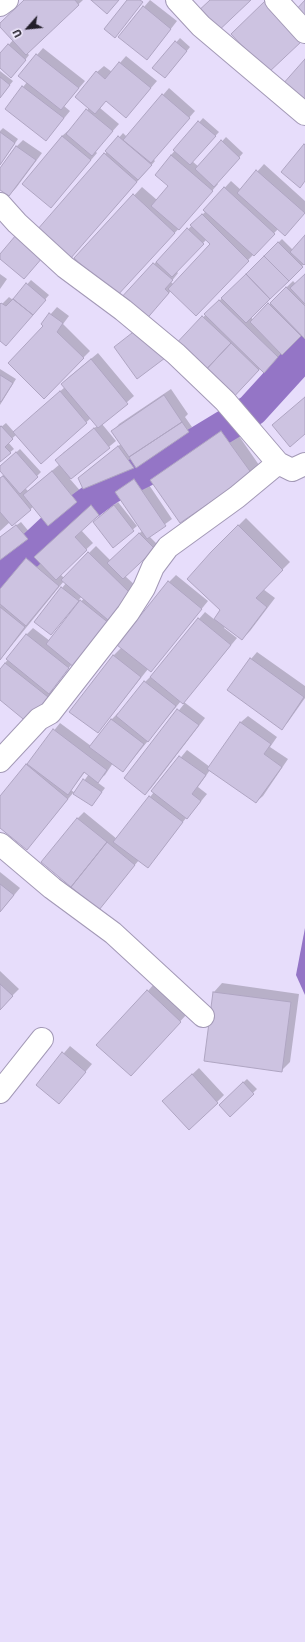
<!DOCTYPE html>
<html>
<head>
<meta charset="utf-8">
<style>
	body { margin:0 }
	#map { position:relative; width:305px; height:1642px; overflow:hidden; background:#e7ddfb; font-family:"IBM Plex Sans",sans-serif }
	canvas { display:block }
	.north { position:absolute; left:8px; top:8px; width:40px; height:40px; -webkit-text-stroke:3px #f2ecff; paint-order:stroke; rotate:243deg; font-size:11px; font-weight:700; line-height:16px; text-align:center; color:#221e29 }
	.north::after { content:''; display:block; margin:auto; width:14px; height:18px; background:#221e29; clip-path:polygon(50% 0,100% 100%,50% 72%,0 100%) }
</style>
</head>
<body>
<div id="map">
<canvas width="305" height="1642"></canvas>
<div class="north">U</div>
</div>
<script>
const context = document.querySelector('canvas').getContext('2d');
context.lineJoin = 'round';
function fillPath(path, color) { context.fillStyle = color; context.fill(path, 'evenodd'); }
const poly = rows => new Path2D(rows.map(r => 'M' + r).join(''));
function strokePath(path, color, width, dash) { context.strokeStyle = color; context.lineWidth = width; context.lineCap = dash ? 'butt' : 'round'; context.setLineDash(dash || []); context.stroke(path); }
fillPath(poly([
	[305,928,305,995,296,975]
]), '#9475c6');
fillPath(poly([
	[25,0,83,0,27,53,29,55,15,73,0,67,0,55,13,40,0,24],
	[150,0,177,21,153,52,144,7],
	[180,38,190,47,169,73,154,68],
	[43,48,85,81,64,106,70,111,52,133,6,109,27,82,37,55],
	[126,56,157,81,126,117,106,100,100,108,119,124,95,151,97,153,51,207,23,184,62,136,69,130,70,130,89,108,97,72,104,66,112,72],
	[0,71,13,81,0,97],
	[169,88,195,111,153,159,155,161,144,174,78,249,105,154,123,133,127,137],
	[203,118,219,132,192,161,199,167,226,137,243,153,217,183,218,184,185,222,124,287,76,258,142,187,157,200,169,186,171,155],
	[3,128,18,139,0,165,0,131],
	[23,140,42,153,16,188,9,195,0,188,0,169,17,146],
	[264,164,305,201,305,212,292,227,279,228,196,314,171,291,150,314,154,264,206,211,204,210,231,181,241,190],
	[206,240,211,244,173,284,171,282,178,273,176,271],
	[305,237,305,263,251,317,253,320,293,281,296,284,305,275,305,338,302,334,271,365,261,368,236,394,174,348,210,310,282,239,293,250],
	[0,274,7,279,0,289],
	[31,280,49,295,6,345,0,340,0,306,9,297,13,300],
	[57,307,69,316,63,324,90,351,44,397,45,326,42,324],
	[98,353,134,396,102,424,116,441,70,479,83,494,48,525,33,507,12,525,10,522,0,531,0,478,5,474,0,469,0,467,20,449,41,472,25,488,28,491,60,464,63,453,97,426,91,418,41,463,16,435,8,442,14,449,0,461,0,428,6,423,14,432,65,387,62,384,69,377],
	[0,369,16,379,0,405],
	[171,389,188,414,185,417,192,427,188,431,133,467,83,474,121,444,113,431,119,424],
	[230,423,259,465,251,473,151,480,159,472],
	[141,473,172,519,149,536,158,545,125,576,136,586,113,614,116,616,72,664,52,689,54,690,35,715,0,699,0,670,26,635,33,628,50,641,84,598,82,596,51,634,35,622,66,583,64,581,0,660,0,590,33,552,37,555,98,499,105,507,81,530,93,543,60,574,64,578,96,546,111,561,143,530,117,492],
	[118,502,137,526,113,546,98,518],
	[246,518,290,562,263,589,275,598,250,631,242,639,225,626,224,628,237,638,184,702,205,718,152,787,145,794,125,778,184,704,181,701,123,771,113,763,105,775,97,782,105,788,92,805,73,793,33,842,0,826,0,798,60,723,91,746,111,720,118,713,119,714,145,682,152,675,153,676,199,619,205,612,215,620,222,610,238,526],
	[85,772,89,774,75,793,71,790],
	[21,522,31,534,0,558,0,537],
	[176,575,208,601,157,664,151,671,148,669,98,732,71,711,114,655,122,647,169,582],
	[257,652,305,686,305,698,288,722,281,729,251,659],
	[248,716,277,737,270,747,288,759,263,796,256,802,210,770,198,787,207,794,193,811,186,818,154,860,139,860,99,908,77,819,84,812,117,839,154,792,153,791,187,750,210,767,241,722],
	[0,872,20,888,0,912],
	[0,971,19,989,0,1008],
	[222,983,299,994,290,1062,281,1071,214,992],
	[154,984,187,1014,137,1068,148,991],
	[70,1046,92,1064,65,1096,37,1085],
	[199,1068,224,1095,217,1102,170,1095],
	[247,1079,257,1089,230,1115,220,1105]
]), '#0003');
strokePath(poly([
	[0,579,51,531,109,488,186,450,252,410,305,352]
]), '#9475c6', 33);
const building = poly([
	[24,0,75,0,79,5,26,55,0,27,0,23,24,0],
	[91,0,119,0,107,14,91,0],
	[127,0,140,0,143,2,115,38,104,29,127,0],
	[210,0,251,0,214,35,195,14,210,0],
	[305,0,305,23,294,12,305,0],
	[265,1,302,41,268,73,231,34,265,1],
	[143,6,171,29,147,60,118,37,143,6],
	[175,41,187,51,165,78,152,68,175,41],
	[8,44,26,60,11,78,0,68,0,53,8,44],
	[36,54,79,88,61,110,18,76,36,54],
	[305,59,305,105,282,85,305,59],
	[119,62,151,88,126,118,106,101,95,114,75,97,96,71,105,79,119,62],
	[0,77,10,85,0,98,0,77],
	[22,86,64,118,46,141,5,109,22,86],
	[162,94,190,118,151,163,123,140,162,94],
	[86,109,113,131,92,156,66,134,86,109],
	[198,121,216,136,190,165,173,150,198,121],
	[0,132,15,143,0,165,0,132],
	[62,136,91,160,51,208,22,184,62,136],
	[118,136,152,165,138,180,105,151,118,136],
	[221,140,240,158,214,187,195,169,221,140],
	[304,144,305,145,305,181,300,188,281,172,304,144],
	[16,146,36,160,9,196,0,190,0,168,16,146],
	[104,153,137,182,70,259,37,230,104,153],
	[171,155,213,191,179,230,151,206,168,186,155,175,171,155],
	[256,170,305,213,285,236,237,193,256,170],
	[224,187,275,234,254,256,203,210,224,187],
	[133,194,175,233,116,297,74,258,133,194],
	[202,214,249,261,196,316,168,289,210,244,190,225,202,214],
	[187,228,204,244,172,277,156,262,187,228],
	[16,235,43,257,24,279,0,259,0,254,16,235],
	[305,235,305,264,304,265,290,252,305,235],
	[278,242,303,267,289,281,264,256,278,242],
	[264,256,289,281,270,299,246,274,264,256],
	[153,263,173,280,165,289,169,293,144,322,119,300,153,263],
	[246,274,270,299,246,323,221,298,246,274],
	[305,274,305,304,290,288,305,274],
	[26,283,46,300,33,315,13,299,26,283],
	[286,287,305,306,305,339,270,303,286,287],
	[13,299,33,315,6,346,0,341,0,304,1,303,6,306,13,299],
	[219,300,278,357,264,373,204,314,219,300],
	[268,303,301,336,282,355,250,322,268,303],
	[49,313,63,323,57,332,84,358,44,399,8,363,43,326,41,324,49,313],
	[202,316,231,343,201,375,172,348,202,316],
	[141,326,165,358,137,379,114,347,141,326],
	[231,343,259,370,229,402,201,375,231,343],
	[91,359,128,404,98,428,61,384,91,359],
	[0,375,13,383,1,402,0,401,0,375],
	[60,391,87,423,41,464,13,432,60,391],
	[164,395,182,422,129,457,111,431,164,395],
	[305,397,305,434,290,447,272,425,305,397],
	[182,422,189,432,136,468,129,457,182,422],
	[1,426,13,439,5,447,11,453,0,462,0,427,1,426],
	[94,428,110,448,71,479,55,460,94,428],
	[221,431,252,474,180,523,150,480,221,431],
	[118,446,134,468,83,489,78,478,118,446],
	[16,452,38,477,20,494,0,471,0,466,16,452],
	[52,471,77,502,48,526,23,495,52,471],
	[3,476,31,510,12,526,0,512,0,478,3,476],
	[134,479,166,526,147,539,115,492,134,479],
	[91,505,99,515,75,537,87,550,56,580,34,557,91,505],
	[114,505,134,531,113,548,93,522,114,505],
	[16,525,28,539,0,560,0,537,16,525],
	[238,525,283,570,256,598,267,607,242,640,214,619,220,610,187,579,211,552,238,525],
	[139,533,155,549,123,579,107,563,139,533],
	[88,552,130,593,108,620,61,580,88,552],
	[26,558,59,586,26,626,0,604,0,589,26,558],
	[168,581,202,609,151,672,117,645,168,581],
	[61,587,79,601,51,635,34,622,61,587],
	[80,600,110,624,75,668,46,644,80,600],
	[0,607,25,627,0,660,0,607],
	[198,618,231,645,183,704,150,677,198,618],
	[26,634,69,668,49,694,6,659,26,634],
	[113,655,141,677,98,733,69,712,113,655],
	[250,658,304,697,282,730,227,690,250,658],
	[5,663,48,697,28,723,0,700,0,669,5,663],
	[144,681,176,706,148,742,116,716,144,681],
	[177,709,199,725,145,795,124,778,177,709],
	[111,719,144,744,123,772,89,747,111,719],
	[240,722,271,744,264,754,282,767,256,803,207,769,240,722],
	[53,729,107,770,98,783,84,772,68,795,27,764,53,729],
	[179,756,206,775,192,794,201,801,187,819,151,791,179,756],
	[26,764,68,799,27,850,0,828,0,796,26,764],
	[83,779,102,792,92,806,73,794,83,779],
	[149,796,183,822,148,868,113,842,149,796],
	[77,818,107,842,71,887,41,862,77,818],
	[107,842,135,865,99,910,71,887,107,842],
	[0,884,14,895,0,912,0,884],
	[0,984,13,996,0,1010,0,984],
	[147,990,181,1022,131,1076,96,1045,147,990],
	[213,992,291,1002,282,1072,204,1061,213,992],
	[62,1052,86,1072,59,1104,36,1085,62,1052],
	[192,1074,218,1103,189,1130,162,1101,192,1074],
	[243,1082,254,1094,230,1117,219,1105,243,1082]
]);
fillPath(building, '#cdc3e1');
strokePath(building, '#afa5c2', 1);
const minor = poly([
	[177,0,201,26,305,114],
	[276,0,305,32],
	[0,5,7,0],
	[0,204,17,223,65,267,123,310,176,354,225,401,278,463,292,470,305,464],
	[0,761,39,719,50,713,128,613,144,588,153,567,168,547,237,497,278,463],
	[0,844,52,888,113,933,203,1016],
	[0,1092,42,1039]
]);
strokePath(minor, '#a399b6', 24);
strokePath(minor, '#fff', 22);
</script>
</body>
</html>
